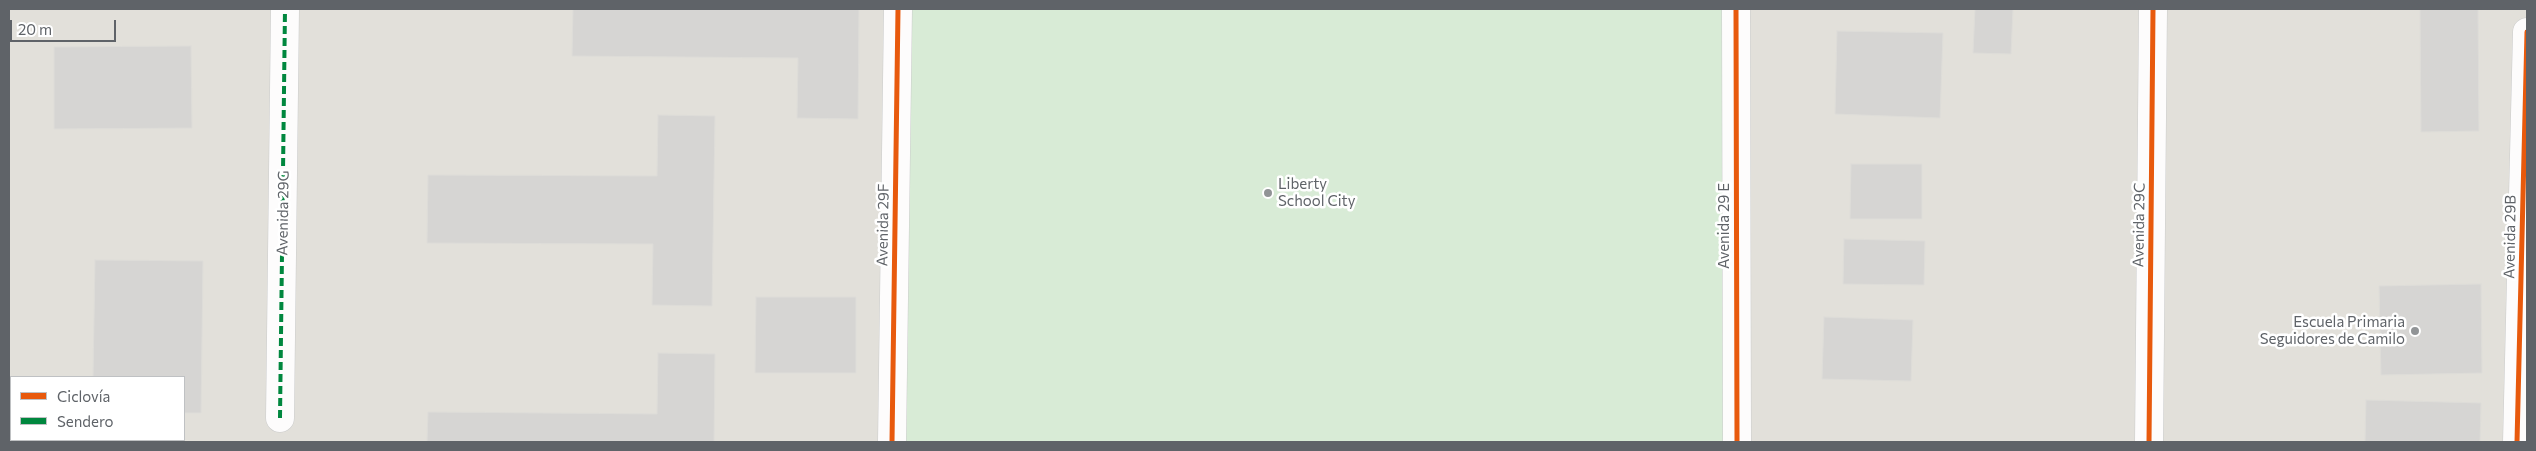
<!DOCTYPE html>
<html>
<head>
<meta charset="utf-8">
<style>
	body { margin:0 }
	#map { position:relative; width:2536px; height:451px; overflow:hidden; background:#efeeea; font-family:Commissioner,sans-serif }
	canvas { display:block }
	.frame { position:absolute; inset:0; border:10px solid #5f6368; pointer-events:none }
	.legend { position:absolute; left:10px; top:376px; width:175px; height:65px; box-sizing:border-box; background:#fff; border:1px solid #bfc1c3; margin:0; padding:6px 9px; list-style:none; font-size:15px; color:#5f6368 }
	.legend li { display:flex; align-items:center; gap:10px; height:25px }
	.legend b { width:25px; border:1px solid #bfc1c3 }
	.scale { position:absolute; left:10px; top:20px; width:106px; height:22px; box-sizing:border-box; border:2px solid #5f6368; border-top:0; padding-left:6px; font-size:15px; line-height:18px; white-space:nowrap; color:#5f6368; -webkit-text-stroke:4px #fff; paint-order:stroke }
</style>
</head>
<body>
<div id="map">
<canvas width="2536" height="451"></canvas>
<div class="frame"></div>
<ul class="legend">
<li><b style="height:6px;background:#e8590c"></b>Ciclovía</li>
<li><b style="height:6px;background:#00873e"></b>Sendero</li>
</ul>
<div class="scale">20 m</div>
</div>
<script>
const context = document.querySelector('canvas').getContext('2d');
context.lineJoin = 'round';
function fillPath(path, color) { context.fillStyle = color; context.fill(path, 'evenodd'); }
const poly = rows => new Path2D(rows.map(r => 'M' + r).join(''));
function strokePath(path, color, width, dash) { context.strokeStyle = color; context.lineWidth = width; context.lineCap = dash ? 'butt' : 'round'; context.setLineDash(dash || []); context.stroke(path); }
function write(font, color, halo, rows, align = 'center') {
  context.font = font + ' Commissioner,sans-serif'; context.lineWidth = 5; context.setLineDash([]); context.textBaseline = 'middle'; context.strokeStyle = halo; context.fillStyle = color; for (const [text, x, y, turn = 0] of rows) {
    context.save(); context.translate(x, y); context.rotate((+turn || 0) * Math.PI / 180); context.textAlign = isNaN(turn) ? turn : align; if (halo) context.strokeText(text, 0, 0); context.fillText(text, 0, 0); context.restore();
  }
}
fillPath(poly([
	[9,9,2527,9,2527,442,9,442],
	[11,377,184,377,184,440,11,440]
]), '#e2e0da');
fillPath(poly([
	[898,9,1736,9,1737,442,892,442]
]), '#d8ebd6');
const building = poly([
	[573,9,859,9,858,119,797,118,798,58,572,56,573,9],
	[1975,9,2013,9,2011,54,1973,53,1975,9],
	[2420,9,2478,9,2479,131,2421,132,2420,9],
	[1837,31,1943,33,1940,118,1835,114,1837,31],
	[191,46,192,128,54,129,54,47,191,46],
	[658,115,715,116,712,306,652,305,653,244,427,243,428,175,657,176,658,115],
	[1851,164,1922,164,1922,219,1850,219,1851,164],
	[1844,239,1925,241,1924,285,1843,284,1844,239],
	[95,260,203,261,201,413,184,413,184,377,93,377,95,260],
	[2481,284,2482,373,2381,375,2379,286,2481,284],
	[756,297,856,297,856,373,755,373,756,297],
	[1824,317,1913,320,1911,381,1822,379,1824,317],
	[658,353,715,354,714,442,427,442,428,412,657,414,658,353],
	[2366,400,2481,403,2480,442,2365,442,2366,400]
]);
fillPath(building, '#d6d5d3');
strokePath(building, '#deddd9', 1);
const minor = poly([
	[1736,9,1737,442],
	[280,418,285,9],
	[892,442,898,9],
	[2149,442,2153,9],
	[2517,442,2527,32]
]);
strokePath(minor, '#cbcccc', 29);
strokePath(minor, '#fdfcfc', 28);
strokePath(poly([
	[280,418,285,9]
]), '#00873e', 4, [8, 4]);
strokePath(poly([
	[1736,9,1737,442],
	[892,442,898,9],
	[2149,442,2153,9],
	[2517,442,2527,32]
]), '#e8590c', 5);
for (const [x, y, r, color] of [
	[1268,193,5,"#919496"],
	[2415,331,5,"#919496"]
]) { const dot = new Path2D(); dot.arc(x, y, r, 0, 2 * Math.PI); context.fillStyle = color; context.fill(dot); strokePath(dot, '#fff', 2); }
write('15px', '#5f6368', '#fff', [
	["Liberty",1278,184],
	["School City",1278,201],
	["Escuela Primaria",2405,322,"right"],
	["Seguidores de Camilo",2405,339,"right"]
], 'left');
write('15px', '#5f6368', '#fff', [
	["Avenida 29G",283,213,-89],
	["Avenida 29F",883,225,-89],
	["Avenida 29C",2139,225,-89],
	["Avenida 29 E",1724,226,-90],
	["Avenida 29B",2510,237,-89]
]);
</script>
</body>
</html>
